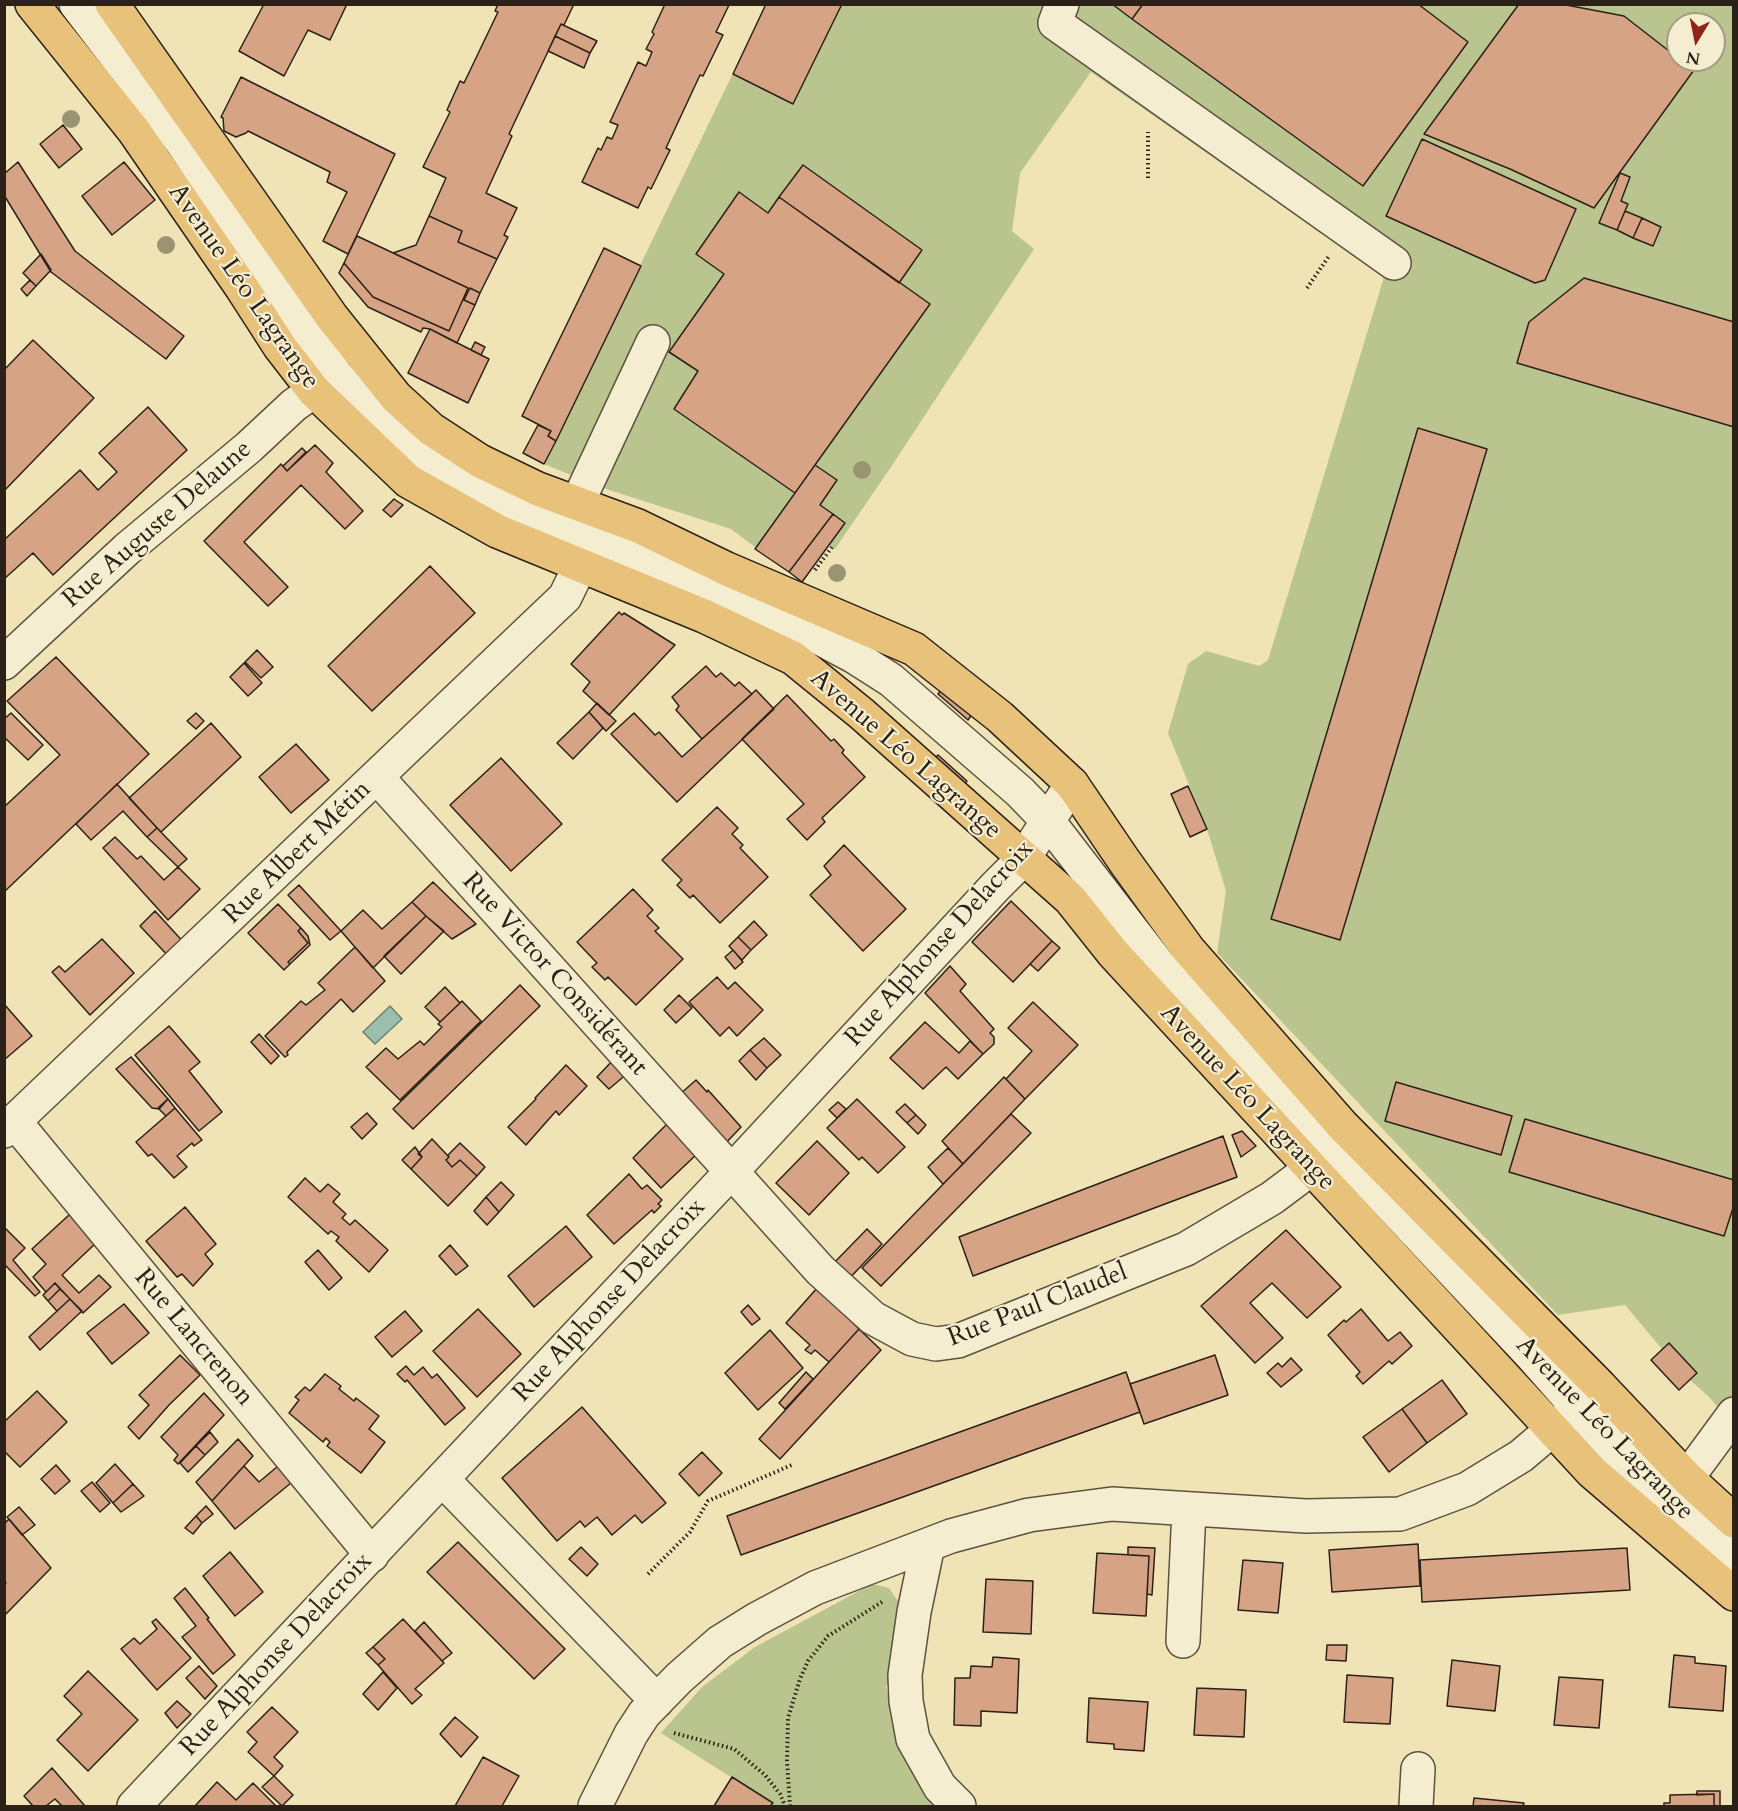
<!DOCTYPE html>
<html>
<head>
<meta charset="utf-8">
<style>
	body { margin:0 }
	#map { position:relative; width:1738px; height:1811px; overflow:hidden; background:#f0e4b6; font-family:Cardo,serif }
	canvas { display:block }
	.frame { position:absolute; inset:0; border:6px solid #2b2118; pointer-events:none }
	.north { position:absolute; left:1666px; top:12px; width:60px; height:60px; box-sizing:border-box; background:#f5edd0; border:2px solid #a49b86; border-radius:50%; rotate:190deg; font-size:16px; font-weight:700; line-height:24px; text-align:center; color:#2b2118 }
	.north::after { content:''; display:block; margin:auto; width:21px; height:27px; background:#8f2418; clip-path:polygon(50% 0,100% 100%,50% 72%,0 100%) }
</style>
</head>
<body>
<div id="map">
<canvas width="1738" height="1811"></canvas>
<div class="frame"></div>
<div class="north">N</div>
</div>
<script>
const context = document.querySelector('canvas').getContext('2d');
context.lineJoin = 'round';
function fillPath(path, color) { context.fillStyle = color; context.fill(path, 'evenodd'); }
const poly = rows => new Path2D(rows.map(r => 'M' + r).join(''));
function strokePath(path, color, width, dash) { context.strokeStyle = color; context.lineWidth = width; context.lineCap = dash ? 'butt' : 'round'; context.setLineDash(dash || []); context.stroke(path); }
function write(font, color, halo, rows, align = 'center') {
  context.font = font + ' Cardo,serif'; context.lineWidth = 4.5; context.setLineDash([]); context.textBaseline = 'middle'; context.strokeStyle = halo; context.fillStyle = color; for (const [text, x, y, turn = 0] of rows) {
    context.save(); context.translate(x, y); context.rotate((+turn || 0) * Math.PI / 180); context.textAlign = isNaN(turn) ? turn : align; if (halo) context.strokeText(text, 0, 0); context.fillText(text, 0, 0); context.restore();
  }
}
fillPath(poly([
	[766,5,1733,5,1734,1396,1722,1412,1708,1396,1690,1380,1662,1349,1625,1305,1558,1315,1217,953,1226,891,1207,829,1168,733,1188,664,1206,651,1259,666,1268,660,1384,277,1091,72,1020,173,1012,231,1034,249,891,467,835,549,829,545,802,582,731,529,603,488,544,464],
	[1678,24,1714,24,1714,60,1678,60],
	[872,1584,889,1588,902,1607,898,1679,886,1686,893,1723,899,1741,947,1806,770,1806,772,1803,661,1733,702,1687,755,1647]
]), '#bac48e');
const water = poly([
	[390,1006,402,1019,375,1044,363,1032,390,1006]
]);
fillPath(water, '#9abfad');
strokePath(water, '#6e8071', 1.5);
const building = poly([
	[264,4,347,4,330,40,308,30,284,76,239,51,264,4],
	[498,4,574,4,564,25,561,24,509,134,512,136,486,193,517,208,504,235,508,237,497,259,458,242,462,231,429,216,446,178,423,167,450,112,447,110,460,81,464,83,498,12,495,11,498,4],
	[665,4,729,5,716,32,723,35,703,76,700,75,666,148,670,150,651,189,648,187,638,208,582,182,598,148,601,150,607,137,612,139,618,125,610,122,638,62,646,66,652,52,646,49,654,34,652,32,665,4],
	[766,4,842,4,793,104,733,74,766,4],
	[1112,4,1143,4,1132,19,1112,4],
	[1143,4,1418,4,1468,42,1363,186,1132,19,1143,4],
	[1519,4,1561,4,1624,16,1678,58,1678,60,1681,60,1694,70,1594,208,1510,169,1424,134,1519,4],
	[561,24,597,41,590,53,555,36,561,24],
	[555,36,590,53,584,68,548,51,555,36],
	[241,77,395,154,348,254,323,241,347,192,327,182,330,172,248,131,246,133,236,137,224,131,223,118,221,117,241,77],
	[63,125,82,149,59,168,40,144,63,125],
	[1422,139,1576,209,1545,280,1535,283,1386,216,1422,139],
	[18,162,75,251,184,336,166,359,51,272,4,195,4,174,18,162],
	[124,162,155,200,112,235,82,196,124,162],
	[803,165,922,250,899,283,779,197,803,165],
	[1620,173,1630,177,1621,201,1628,204,1617,230,1599,223,1620,173],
	[739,192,768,213,779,197,930,304,795,493,674,409,698,371,669,352,724,274,696,254,739,192],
	[1625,211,1642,218,1633,238,1617,230,1625,211],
	[429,216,462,231,458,242,497,259,480,293,470,288,464,300,475,305,457,343,430,329,423,328,421,332,368,307,339,273,344,263,373,297,449,331,468,288,393,253,416,245,429,216],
	[1642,218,1661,227,1653,246,1633,238,1642,218],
	[357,236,468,288,449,331,373,297,344,263,357,236],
	[604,248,641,266,556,441,548,436,551,431,522,416,604,248],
	[41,254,51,270,36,286,23,273,41,254],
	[1584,278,1734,322,1734,427,1517,363,1529,322,1584,278],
	[30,280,36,286,27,296,21,289,30,280],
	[470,288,480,293,475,305,464,300,470,288],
	[430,329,489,359,468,403,408,373,430,329],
	[33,340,94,398,4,491,4,370,33,340],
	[475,342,485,347,481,355,471,350,475,342],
	[148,407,187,450,53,575,33,553,4,579,4,540,80,470,98,490,117,472,99,453,148,407],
	[538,425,551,431,548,436,556,441,544,464,523,453,538,425],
	[1418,428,1487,449,1340,940,1271,919,1418,428],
	[315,445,333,463,326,472,363,511,345,529,301,485,244,542,288,587,268,606,204,541,281,464,287,471,315,445],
	[302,448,306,452,287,471,283,466,302,448],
	[815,465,837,480,820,505,833,514,789,572,755,549,815,465],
	[394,499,403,505,391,517,383,510,394,499],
	[833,514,845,523,802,582,789,572,833,514],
	[430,566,475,613,372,711,328,666,430,566],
	[619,612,622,615,624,613,675,645,609,715,583,691,590,682,571,664,619,612],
	[257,650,273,667,261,678,245,662,257,650],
	[56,657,149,754,4,892,4,807,60,755,7,701,56,657],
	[244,663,262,683,248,696,230,677,244,663],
	[706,666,716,677,721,673,735,686,739,682,752,694,702,739,676,710,679,706,672,697,706,666],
	[943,688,972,714,968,720,938,694,943,688],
	[756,690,774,709,677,802,611,734,634,713,655,735,659,732,682,757,756,690],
	[787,695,831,741,834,739,844,750,842,753,865,777,822,818,825,822,807,840,787,819,804,804,742,739,787,695],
	[597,703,616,721,606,731,589,712,597,703],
	[589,712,603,728,573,759,557,743,589,712],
	[11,713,43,745,28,760,4,737,4,719,11,713],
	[196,713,204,721,196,729,187,721,196,713],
	[211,723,241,757,161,832,129,798,211,723],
	[296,744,329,780,291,813,259,777,296,744],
	[938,755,967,781,962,787,933,760,938,755],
	[501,758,562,824,511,871,450,805,501,758],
	[117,784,157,828,147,837,123,811,91,840,76,824,117,784],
	[1188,786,1207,829,1190,837,1171,794,1188,786],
	[717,807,738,828,732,834,743,845,740,848,768,877,720,923,693,895,690,898,677,885,682,880,662,860,717,807],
	[157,828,187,859,178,867,147,837,157,828],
	[115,837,137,859,141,856,164,880,178,867,200,889,168,920,103,848,115,837],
	[844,845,906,909,863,951,810,895,831,875,824,866,844,845],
	[433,882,476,924,452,939,426,916,412,902,433,882],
	[299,885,341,931,330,940,288,895,299,885],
	[633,889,653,910,647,916,659,928,655,931,683,959,636,1005,608,977,605,980,592,967,597,963,577,942,633,889],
	[1011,901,1052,941,1013,982,972,942,1011,901],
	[412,902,426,916,373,968,341,931,363,910,382,929,412,902],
	[278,904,301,928,298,931,308,943,288,962,290,964,284,970,248,933,278,904],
	[155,911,187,946,172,960,140,926,155,911],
	[426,916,444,931,401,974,384,956,426,916],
	[754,921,767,935,751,950,738,937,754,921],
	[301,928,308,936,310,945,290,964,288,962,308,943,298,931,301,928],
	[738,937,751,950,742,960,729,946,738,937],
	[102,939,134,973,90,1015,52,972,59,966,65,972,102,939],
	[1052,941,1060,948,1038,971,1030,964,1052,941],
	[355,947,385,981,353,1012,341,999,287,1052,288,1055,285,1057,265,1036,301,1001,306,1005,325,990,318,983,355,947],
	[733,950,743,962,735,969,725,957,733,950],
	[950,966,966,984,960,991,994,1029,990,1033,994,1037,994,1044,983,1054,925,993,950,966],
	[717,977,728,989,735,982,763,1010,737,1036,729,1027,720,1036,689,1002,717,977],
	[520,985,540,1006,413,1129,393,1109,520,985],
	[445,987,460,1003,440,1022,425,1007,445,987],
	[679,995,692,1008,676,1023,664,1010,679,995],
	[462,1001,481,1021,400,1100,366,1067,386,1048,398,1059,420,1041,424,1045,442,1027,438,1024,462,1001],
	[1033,1002,1078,1045,1025,1099,1006,1079,1032,1051,1008,1028,1033,1002],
	[4,1004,32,1036,4,1060,4,1004],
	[925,1022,959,1053,970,1041,983,1054,958,1079,946,1067,923,1089,890,1058,925,1022],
	[169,1026,200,1062,189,1071,222,1112,199,1131,135,1055,169,1026],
	[259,1034,279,1056,271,1064,251,1042,259,1034],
	[764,1038,781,1055,767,1068,750,1050,764,1038],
	[750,1050,767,1068,756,1080,739,1061,750,1050],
	[131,1057,168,1099,159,1109,152,1108,116,1069,131,1057],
	[615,1058,629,1072,609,1089,597,1077,615,1058],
	[566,1065,587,1086,559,1115,556,1111,526,1145,508,1127,536,1099,535,1098,566,1065],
	[1004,1077,1025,1099,963,1164,942,1141,1004,1077],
	[696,1080,707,1092,708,1090,741,1127,723,1146,678,1096,696,1080],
	[1396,1082,1512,1116,1501,1155,1385,1121,1396,1082],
	[168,1099,175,1108,166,1116,158,1108,168,1099],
	[857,1099,905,1147,878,1173,862,1157,859,1160,827,1128,857,1099],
	[838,1102,846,1109,837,1118,829,1110,838,1102],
	[905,1104,916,1115,907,1123,896,1112,905,1104],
	[175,1108,202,1140,194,1146,192,1143,177,1156,187,1167,174,1178,152,1154,148,1156,136,1142,175,1108],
	[367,1113,377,1124,362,1139,351,1127,367,1113],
	[1011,1114,1031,1133,881,1286,862,1268,1011,1114],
	[916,1115,926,1125,918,1134,907,1123,916,1115],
	[1525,1119,1734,1180,1734,1205,1724,1236,1509,1172,1525,1119],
	[667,1124,697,1154,661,1188,633,1158,667,1124],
	[1242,1131,1256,1146,1241,1157,1232,1135,1242,1131],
	[1223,1136,1237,1177,973,1276,959,1237,1223,1136],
	[432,1139,449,1157,446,1160,452,1167,460,1160,477,1176,448,1206,411,1169,422,1157,418,1154,432,1139],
	[817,1141,849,1173,809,1215,776,1183,817,1141],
	[460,1143,485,1167,477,1176,460,1160,452,1167,446,1160,449,1157,448,1155,460,1143],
	[415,1147,422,1157,411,1169,402,1160,415,1147],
	[948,1148,963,1164,943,1184,928,1167,948,1148],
	[629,1174,642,1189,647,1185,662,1200,658,1204,661,1206,654,1213,652,1210,614,1244,587,1215,629,1174],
	[305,1178,320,1192,328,1184,340,1194,333,1202,346,1214,342,1218,350,1225,355,1220,388,1250,369,1272,336,1241,339,1237,331,1231,328,1234,288,1197,305,1178],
	[501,1182,514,1195,499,1212,486,1197,501,1182],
	[486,1197,499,1212,487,1225,474,1211,486,1197],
	[185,1207,216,1244,205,1254,213,1264,193,1286,182,1274,177,1277,146,1241,185,1207],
	[70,1214,96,1243,62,1275,79,1293,99,1275,111,1287,83,1313,55,1283,46,1292,33,1277,46,1264,32,1249,70,1214],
	[566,1226,592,1257,534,1307,508,1276,566,1226],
	[4,1227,25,1248,13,1260,40,1292,35,1296,6,1266,4,1268,4,1227],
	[867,1229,882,1244,845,1283,830,1267,867,1229],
	[1286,1230,1341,1287,1307,1318,1272,1283,1250,1303,1283,1338,1255,1363,1201,1306,1286,1230],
	[450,1245,468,1266,456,1275,439,1256,450,1245],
	[318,1250,342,1278,329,1290,305,1262,318,1250],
	[55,1283,60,1289,48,1301,43,1295,55,1283],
	[818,1287,859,1329,829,1362,815,1350,811,1354,805,1350,810,1345,786,1323,818,1287],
	[60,1289,70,1299,57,1311,48,1301,60,1289],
	[70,1299,82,1311,40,1350,29,1337,70,1299],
	[124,1304,149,1333,112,1364,87,1333,124,1304],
	[748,1305,760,1319,752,1325,741,1312,748,1305],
	[478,1309,521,1354,477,1397,433,1351,478,1309],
	[1361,1309,1388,1341,1400,1332,1412,1346,1392,1364,1389,1361,1363,1384,1356,1376,1360,1372,1328,1335,1344,1320,1346,1322,1361,1309],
	[405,1311,422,1331,392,1357,375,1337,405,1311],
	[859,1329,881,1350,780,1459,759,1439,859,1329],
	[770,1330,803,1368,758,1410,725,1373,770,1330],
	[1669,1343,1697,1373,1679,1390,1651,1360,1669,1343],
	[180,1355,200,1375,169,1405,139,1439,128,1427,149,1405,139,1395,180,1355],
	[1215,1355,1228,1395,1144,1424,1130,1384,1215,1355],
	[1291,1358,1302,1370,1281,1387,1267,1373,1278,1363,1282,1367,1291,1358],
	[406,1366,414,1375,423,1367,432,1378,437,1374,465,1408,445,1425,407,1380,405,1382,397,1374,406,1366],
	[806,1372,813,1379,785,1409,779,1403,806,1372],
	[1126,1372,1140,1412,741,1555,727,1516,1126,1372],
	[325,1374,341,1386,339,1389,354,1401,356,1398,379,1416,369,1429,385,1442,361,1473,327,1446,330,1442,326,1438,323,1442,289,1413,299,1400,295,1397,305,1387,310,1391,325,1374],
	[1442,1380,1467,1414,1427,1443,1402,1409,1442,1380],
	[37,1391,67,1422,20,1467,4,1451,4,1422,37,1391],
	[204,1393,224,1415,178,1464,174,1460,178,1455,161,1437,204,1393],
	[582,1407,666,1503,642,1523,635,1515,612,1535,597,1517,585,1527,580,1521,557,1541,502,1478,582,1407],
	[1402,1409,1427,1443,1389,1472,1363,1437,1402,1409],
	[210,1432,218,1442,205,1455,196,1446,210,1432],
	[238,1439,253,1456,212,1501,196,1482,238,1439],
	[196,1446,205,1455,188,1472,180,1463,196,1446],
	[702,1452,722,1473,699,1496,679,1474,702,1452],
	[284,1461,297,1478,235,1529,212,1501,244,1466,259,1482,284,1461],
	[115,1464,133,1484,113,1503,96,1483,115,1464],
	[56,1465,70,1481,55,1494,41,1479,56,1465],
	[92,1482,110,1503,100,1512,81,1491,92,1482],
	[133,1484,144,1496,121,1512,113,1503,133,1484],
	[206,1506,213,1514,202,1523,196,1516,206,1506],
	[19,1507,35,1525,22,1535,7,1517,19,1507],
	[196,1516,202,1523,193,1534,185,1528,196,1516],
	[9,1519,51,1568,4,1616,4,1585,6,1583,4,1581,4,1524,9,1519],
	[458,1542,565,1649,534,1679,427,1572,458,1542],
	[1418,1544,1420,1586,1332,1592,1329,1550,1418,1544],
	[581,1547,598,1564,587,1576,569,1559,581,1547],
	[1128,1547,1155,1548,1152,1595,1147,1594,1149,1556,1128,1555,1128,1547],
	[1627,1548,1630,1590,1422,1602,1420,1560,1627,1548],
	[230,1552,263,1592,235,1616,203,1576,230,1552],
	[1097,1553,1149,1556,1146,1616,1093,1613,1097,1553],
	[1243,1560,1283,1563,1278,1613,1238,1610,1243,1560],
	[986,1579,1033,1581,1031,1634,983,1632,986,1579],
	[185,1588,209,1618,207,1619,235,1655,213,1674,182,1637,196,1626,174,1598,185,1588],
	[156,1619,191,1658,157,1690,121,1649,134,1638,140,1644,157,1629,152,1622,156,1619],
	[403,1619,444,1663,415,1689,422,1695,412,1704,378,1665,385,1659,373,1647,403,1619],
	[424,1622,452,1653,442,1661,415,1631,424,1622],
	[1327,1645,1347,1645,1346,1661,1326,1660,1327,1645],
	[373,1647,385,1659,378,1665,366,1653,373,1647],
	[1674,1655,1695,1657,1695,1663,1726,1666,1723,1711,1669,1707,1674,1655],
	[993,1657,1019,1659,1017,1713,981,1711,981,1726,954,1725,955,1678,970,1678,971,1666,992,1667,993,1657],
	[1452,1660,1500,1666,1495,1711,1447,1706,1452,1660],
	[199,1666,217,1686,205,1699,186,1678,199,1666],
	[88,1671,138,1720,88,1771,57,1740,82,1714,64,1696,88,1671],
	[383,1672,397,1688,378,1710,363,1694,383,1672],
	[1347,1675,1393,1678,1390,1724,1344,1722,1347,1675],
	[1559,1677,1603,1680,1599,1728,1554,1725,1559,1677],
	[1197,1688,1246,1690,1244,1737,1194,1735,1197,1688],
	[1089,1698,1148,1702,1144,1751,1114,1749,1114,1744,1087,1742,1089,1698],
	[177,1701,191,1714,177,1728,165,1713,177,1701],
	[272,1707,298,1732,274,1757,283,1766,274,1776,248,1752,257,1742,247,1732,272,1707],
	[455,1717,478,1737,461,1757,440,1734,455,1717],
	[483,1757,519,1776,502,1806,455,1806,483,1757],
	[52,1768,85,1806,62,1806,55,1799,46,1806,33,1806,24,1796,52,1768],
	[274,1776,293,1795,282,1806,262,1787,274,1776],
	[732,1777,773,1803,770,1806,714,1806,732,1777],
	[217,1782,236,1800,253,1783,276,1806,195,1806,217,1782],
	[1697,1791,1720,1791,1720,1806,1714,1806,1714,1794,1697,1795,1697,1791],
	[1714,1794,1714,1806,1664,1806,1664,1803,1670,1803,1670,1795,1714,1794],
	[1474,1798,1524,1803,1523,1806,1473,1806,1474,1798]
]);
fillPath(building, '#d7a385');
strokePath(building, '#2b2118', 1.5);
const minor = poly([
	[76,4,181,141,336,375,367,407,426,459,475,488,601,545,628,554,789,622,855,657,891,680,1020,792,1048,821,1159,965,1335,1146,1533,1357,1615,1450,1734,1559],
	[1062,4,1055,23,1394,263],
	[577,504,653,342],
	[4,663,127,549,249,447,294,405,314,391],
	[377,777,820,1270,873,1318,912,1339,936,1344,958,1341,1186,1249,1272,1198,1312,1168],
	[15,1122,372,1555],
	[4,1131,565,597,580,566],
	[1687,1478,1734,1414],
	[442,1479,657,1701],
	[928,1545,914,1612,905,1675,906,1701,913,1739,940,1787,959,1806],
	[1183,1641,1189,1509],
	[134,1806,732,1171,995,887,1023,859,1072,784],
	[595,1806,631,1734,644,1714,679,1678,720,1642,757,1619,815,1588,951,1536,1029,1515,1112,1504,1306,1516,1400,1514,1467,1489,1521,1456,1573,1412],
	[1416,1806,1418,1769]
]);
const major = poly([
	[32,4,134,131,242,288,280,347,314,391,408,481,497,531,704,616,793,658,862,714,1070,899,1113,953,1592,1472,1734,1594],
	[112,4,332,317,396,397,431,429,480,461,538,489,638,526,727,569,914,649,1000,717,1072,784,1125,862,1188,949,1343,1126,1600,1386,1687,1478,1734,1521]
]);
strokePath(minor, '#5c5240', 36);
strokePath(major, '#2b2118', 36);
strokePath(poly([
	[1148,178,1148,132],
	[1307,288,1329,256],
	[815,570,832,547],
	[648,1574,690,1532,708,1501,794,1464],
	[674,1733,734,1749,765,1775,780,1794,785,1806],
	[790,1806,787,1761,788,1718,800,1679,808,1661,828,1636,882,1602]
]), '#2b2118', 4, [1.5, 3]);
strokePath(minor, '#f5edd0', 33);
strokePath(major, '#e8c27b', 33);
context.fillStyle = '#9b9472';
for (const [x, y] of [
	[71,119],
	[166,245],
	[862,470],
	[837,573]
]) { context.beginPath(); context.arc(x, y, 9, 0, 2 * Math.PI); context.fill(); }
write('26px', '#2b2118', '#f5edd0', [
	["Avenue Léo Lagrange",243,287,55],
	["Rue Auguste Delaune",158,525,-41],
	["Avenue Léo Lagrange",905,755,41],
	["Rue Albert Métin",298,853,-44],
	["Rue Alphonse Delacroix",940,944,-48],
	["Rue Victor Considérant",554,975,48],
	["Avenue Léo Lagrange",1247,1098,47],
	["Rue Alphonse Delacroix",610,1301,-47],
	["Rue Paul Claudel",1038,1306,-21],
	["Rue Lancrenon",193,1338,50],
	["Avenue Léo Lagrange",1604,1429,46],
	["Rue Alphonse Delacroix",277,1655,-47]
]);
</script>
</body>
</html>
